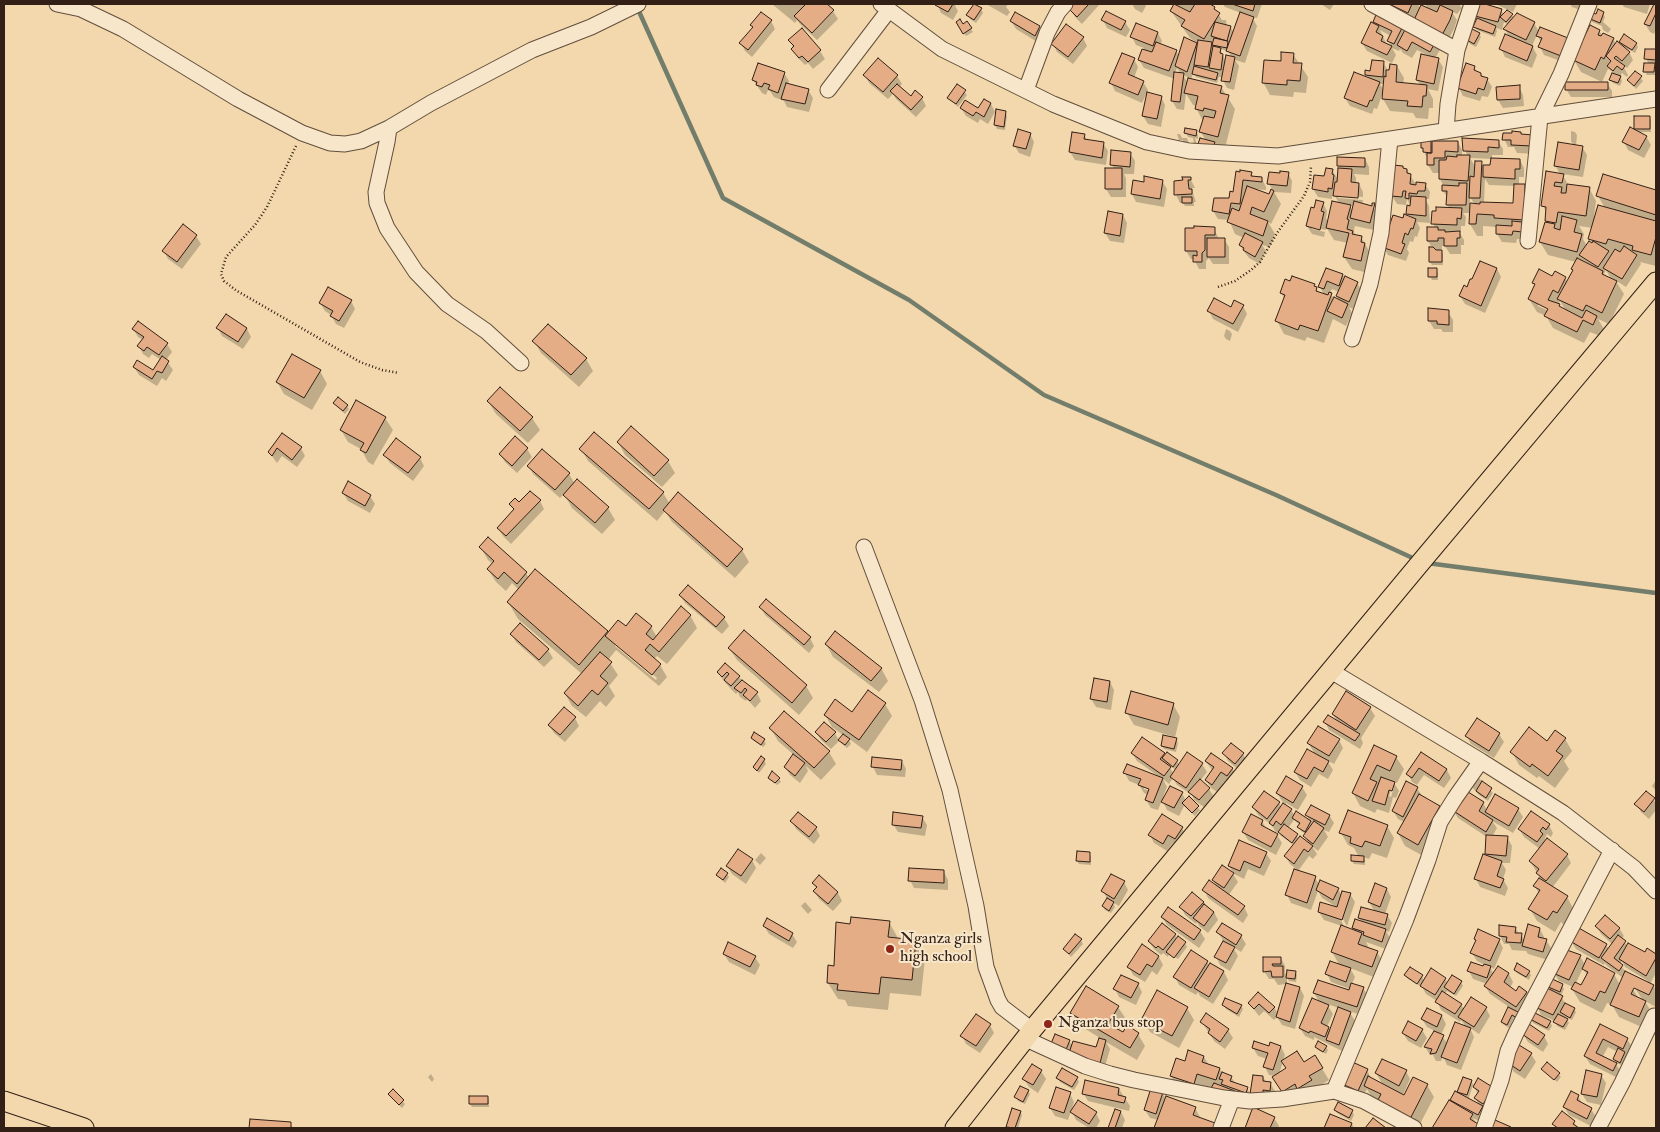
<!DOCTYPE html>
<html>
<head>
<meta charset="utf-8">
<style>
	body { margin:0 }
	#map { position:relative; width:1660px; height:1132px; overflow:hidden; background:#f2d8ac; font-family:"IM FELL Double Pica",serif }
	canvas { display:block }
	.frame { position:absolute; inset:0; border:5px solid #322016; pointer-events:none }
</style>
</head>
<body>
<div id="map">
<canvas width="1660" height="1132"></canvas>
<div class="frame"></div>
</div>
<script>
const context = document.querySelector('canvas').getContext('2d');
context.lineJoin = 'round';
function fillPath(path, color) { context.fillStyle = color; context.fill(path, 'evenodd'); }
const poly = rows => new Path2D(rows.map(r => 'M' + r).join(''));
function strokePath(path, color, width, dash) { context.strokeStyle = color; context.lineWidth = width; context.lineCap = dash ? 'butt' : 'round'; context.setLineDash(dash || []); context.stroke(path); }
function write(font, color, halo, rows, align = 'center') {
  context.font = font + ' "IM FELL Double Pica",serif'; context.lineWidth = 4; context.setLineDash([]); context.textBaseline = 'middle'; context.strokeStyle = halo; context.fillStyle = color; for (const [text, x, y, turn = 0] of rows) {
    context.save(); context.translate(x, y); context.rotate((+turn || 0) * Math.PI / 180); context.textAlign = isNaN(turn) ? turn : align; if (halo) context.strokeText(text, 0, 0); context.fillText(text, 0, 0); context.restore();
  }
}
fillPath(poly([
	[772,4,826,4,833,11,838,19,817,40,800,24,797,20,795,23],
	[937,4,957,4,955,6,958,11,953,20,941,13],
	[986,4,1008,4,1006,7,1010,12,1007,16],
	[1075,4,1098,4,1099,5,1082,24,1075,17,1070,9],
	[1134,4,1145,4,1146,6,1142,13,1135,9,1133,6],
	[1176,4,1208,4,1214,7,1222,20,1226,20,1227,27,1231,28,1234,33,1241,13,1225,7,1223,4,1262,4,1257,18,1252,17,1257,26,1245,63,1235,60,1239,66,1234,90,1227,88,1223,80,1223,77,1219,77,1217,83,1196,77,1193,73,1191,80,1221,87,1235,109,1225,148,1216,146,1206,141,1201,132,1203,121,1196,108,1197,106,1193,105,1186,94,1184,110,1177,109,1172,101,1175,79,1144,68,1139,60,1144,48,1136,45,1132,37,1158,33,1162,41,1160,45,1176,51,1179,56,1195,42,1198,48,1199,44,1190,38,1171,11,1178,7],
	[1220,49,1228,51,1232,58,1226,62],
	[1177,68,1181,74,1175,73],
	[1183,75,1189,78,1188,83],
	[1321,4,1334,4,1330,10],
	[1387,4,1418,4,1420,8,1428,9,1425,4,1459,4,1462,8,1457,14,1451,11,1457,20,1454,29,1446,44],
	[1480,4,1501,10,1504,15,1512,15,1514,18,1534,23,1539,32,1541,29,1566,63,1544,55,1540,47,1541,42,1537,35,1532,46,1537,55,1532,68,1505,57,1501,49,1509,37,1505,29,1508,25,1504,22,1502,30,1496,28,1497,31,1495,37,1477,30,1475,27,1480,21,1477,15],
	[1495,4,1517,4,1513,12],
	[1570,4,1584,4,1583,11,1572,7],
	[1622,4,1650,4,1647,14,1624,7],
	[1655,4,1656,4,1656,34,1655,32,1654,34,1650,32,1645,24],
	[981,9,983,13,976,23,970,19,968,15],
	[1379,12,1435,42,1440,50,1435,58,1438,59,1443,67,1438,91,1428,89,1433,99,1433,108,1429,108,1428,119,1416,118,1413,113,1390,111,1383,99,1383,92,1377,109,1374,108,1372,114,1350,106,1345,98,1369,79,1366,74,1383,62,1388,71,1397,66,1404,78,1403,84,1421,86,1417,80,1429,56,1417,50,1412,58,1403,53,1400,49,1399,51,1392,48,1396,55,1392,63,1367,51,1362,43,1377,27,1374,22],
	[1380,30,1391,36,1388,41,1392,47,1387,45],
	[1380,84,1384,84,1384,91],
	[1016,13,1039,27,1044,35,1039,43,1016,29,1011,21],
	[1603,13,1605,17,1603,22,1611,29,1608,33,1603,30,1602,26,1592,22,1590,18],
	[1103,20,1125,22,1130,30,1126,37,1107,28],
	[771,21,775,29,752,57,745,51,741,43,753,28,752,25],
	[957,23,962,25,966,23,973,32,966,36],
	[801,30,820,51,825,59,813,69,808,63,805,65,797,57,790,40],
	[1599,31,1603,36,1613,39,1616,44,1629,52,1633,60,1627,68,1622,64,1628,75,1627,77,1622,73,1620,76,1622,81,1620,86,1613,83,1610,79,1613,73,1612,71,1608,69,1602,82,1581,72,1574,60],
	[1479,34,1481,37,1476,47,1470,44,1468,40],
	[1083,38,1087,46,1073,64,1057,52,1053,44],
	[1620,42,1636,43,1638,47,1635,53,1624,47,1624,48],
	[1646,50,1656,50,1656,75,1647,75,1645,72,1649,64,1646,59],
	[1293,54,1308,77,1306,93,1294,92,1293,97,1270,95,1263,82,1282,63],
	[1134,59,1138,67,1134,78,1143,82,1148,90,1142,103,1115,91,1111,83],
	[1474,67,1477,72,1487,79,1492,87,1488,97,1482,96,1480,101,1463,96,1459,88],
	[1636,72,1643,81,1636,89,1629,81],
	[784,73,789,81,788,85,808,90,813,98,809,112,787,107,784,101,774,97,770,91,768,90,766,95,762,93,753,80],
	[865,75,897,76,902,84,899,87,911,97,922,98,926,106,916,117,896,99,893,94,888,99,869,83],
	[1607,83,1612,91,1612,97,1571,97,1566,89],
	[958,85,967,95,958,107,948,98],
	[1519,87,1523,95,1524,106,1503,108,1498,100],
	[1161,97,1165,105,1161,127,1148,124,1143,116],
	[984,101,991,104,995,112,988,124,980,119,978,123,966,116,961,108,978,110],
	[1005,112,1007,116,1005,130,997,129,995,125],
	[1649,117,1651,120,1651,132,1638,132,1636,128],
	[1196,131,1198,135,1198,139,1195,138,1198,148,1194,144,1193,138,1188,137,1186,133],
	[1571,131,1575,132,1577,135,1576,146,1582,147,1587,155,1583,177,1562,174,1569,186,1589,188,1596,201,1594,217,1596,217,1605,208,1598,196,1604,175,1656,191,1656,266,1640,262,1641,264,1626,287,1615,280,1624,294,1609,324,1598,319,1604,329,1600,336,1590,332,1584,343,1553,328,1546,316,1537,312,1529,299,1536,286,1533,283,1553,277,1565,278,1568,283,1576,262,1548,255,1540,242,1547,213,1543,206,1547,173,1560,174,1555,165,1574,146,1571,141],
	[1579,226,1593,228,1590,239,1593,244,1587,246,1583,239,1584,234],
	[1606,270,1611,279,1605,276,1604,274],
	[1560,301,1566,311,1558,305],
	[1538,303,1554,310,1553,313,1538,306],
	[1030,134,1034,142,1030,157,1019,153,1014,145],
	[1177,134,1180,134,1182,138,1187,138,1189,144,1183,144,1183,140,1179,140],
	[1513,134,1522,135,1536,154,1517,153,1514,147,1508,147,1504,139],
	[1084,135,1088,141,1103,143,1108,151,1106,165,1075,160,1070,152],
	[1646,136,1651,145,1644,158,1628,150,1624,142],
	[1498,141,1503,149,1503,155,1492,155,1492,159,1520,160,1524,168,1524,177,1519,177,1519,185,1525,186,1532,198,1526,239,1517,239,1516,243,1502,242,1497,234,1497,227,1483,226,1483,236,1477,236,1470,224,1471,213,1463,213,1466,217,1465,226,1461,226,1461,232,1459,232,1464,240,1464,245,1461,245,1461,254,1450,254,1445,246,1442,246,1442,249,1440,249,1443,254,1443,265,1432,265,1430,262,1432,248,1428,241,1428,228,1435,228,1433,223,1450,209,1447,204,1448,198,1443,191,1443,185,1440,179,1440,173,1433,173,1428,165,1428,156,1426,156,1422,147,1430,142,1433,148,1458,142,1462,150,1462,157,1468,157,1465,150],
	[1470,158,1492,159,1491,166,1483,166,1481,163,1476,168],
	[1485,179,1489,185,1515,186,1514,204,1484,203],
	[1470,197,1475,205,1470,204],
	[1130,153,1135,161,1134,174,1124,174,1126,178,1126,197,1111,197,1106,189,1114,169,1112,165],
	[1338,159,1365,159,1369,167,1369,175,1354,174,1356,178,1356,184,1359,184,1363,192,1363,197,1338,195,1338,198,1363,200,1362,205,1373,207,1378,215,1374,230,1355,226,1354,230,1355,236,1361,237,1372,256,1368,273,1352,269,1344,257,1348,243,1334,240,1326,227,1326,230,1312,227,1312,229,1325,232,1324,237,1312,234,1307,226,1315,209,1323,203,1327,211,1326,218,1328,222,1339,203,1335,196,1332,196,1332,199,1318,197,1313,189,1332,170,1339,181,1340,169,1338,166],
	[1349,205,1354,205,1353,211],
	[1404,170,1407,170,1410,175,1415,183,1415,186,1425,184,1430,192,1429,199,1425,199,1429,206,1430,223,1417,222,1420,228,1417,237,1415,236,1413,242,1410,241,1407,249,1409,253,1406,261,1388,255,1383,247,1403,220,1410,217,1408,214,1411,207,1407,199,1406,205,1397,204,1392,196],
	[1237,172,1251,173,1254,178,1262,179,1266,187,1266,190,1254,189,1270,196,1272,189,1269,184,1288,173,1292,181,1291,193,1274,192,1281,204,1271,224,1268,222,1275,234,1270,247,1262,245,1266,251,1260,264,1249,258,1245,253,1240,245,1244,238,1235,234,1229,220,1218,219,1213,211,1230,200,1234,193],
	[1190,178,1195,188,1192,188,1193,193,1196,202,1194,202,1194,206,1185,206,1183,203,1180,203,1176,195,1175,182,1184,182],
	[1162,181,1167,189,1164,207,1136,202,1132,194,1145,183],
	[1123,215,1127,223,1124,243,1110,241,1105,233],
	[1214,229,1219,239,1224,239,1229,247,1229,264,1213,264,1209,258,1206,261,1206,269,1199,269,1194,259,1191,259,1186,251,1186,230],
	[196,236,201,244,182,269,168,259,164,251],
	[1481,263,1497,269,1501,277,1485,313,1465,304,1460,296,1473,281],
	[1326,269,1343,275,1345,279,1357,283,1362,291,1353,309,1349,307,1352,313,1346,326,1333,319,1324,343,1307,337,1305,341,1284,334,1277,321,1285,299,1281,293,1291,283,1314,286,1319,293,1324,295,1320,287],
	[1332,289,1339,292,1337,296,1340,302,1334,299,1330,293],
	[1436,269,1438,273,1438,280,1432,280,1430,276],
	[351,301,355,309,344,328,336,324,331,315,325,311,320,303],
	[1243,306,1247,314,1238,332,1213,319,1209,311,1231,309],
	[1448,312,1453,320,1453,332,1443,332,1441,329,1434,329,1429,321],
	[226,315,247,329,251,337,243,349,222,336,218,328],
	[133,329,167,344,172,352,166,360,173,370,166,381,162,378,157,386,139,375,134,367,153,372,161,360,152,354,149,358,143,354,139,346,143,340,138,337],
	[1226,329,1230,331,1232,334,1230,341,1226,339,1224,336],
	[534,341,586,359,593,371,579,387,541,353],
	[320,371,327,384,312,410,284,394,277,382],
	[500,388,532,418,540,430,528,443,496,414,488,401],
	[357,402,385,418,393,430,373,465,368,462,361,449,348,442,341,430],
	[334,403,347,406,349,409,345,414],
	[594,433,663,493,670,504,742,550,749,562,735,578,672,522,665,511,657,521,588,461,581,449],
	[283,435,301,448,305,456,297,467,282,456,277,463,269,452],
	[515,438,527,449,532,457,517,473,505,462,500,454],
	[618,442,668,461,675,473,662,487,625,455],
	[385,455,420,458,424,466,413,481,390,463],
	[529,466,569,474,575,484,608,508,615,520,602,534,572,508,564,494,560,498,533,474],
	[343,493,370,496,375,504,370,513,348,501],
	[540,501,544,509,511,544,503,536,498,528,515,511,511,505],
	[489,539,526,573,529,578,536,571,608,634,626,628,637,615,651,627,657,637,690,615,697,628,667,664,657,656,654,659,660,665,667,677,659,686,616,650,608,660,618,675,609,686,615,696,606,707,600,701,586,717,572,706,565,694,582,674,518,619,508,602,519,590,512,583,506,591,496,582,488,569,493,564,488,560,481,548],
	[615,643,657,678,656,680,615,646],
	[688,586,724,618,729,626,722,634,685,603,680,595],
	[761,607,810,638,814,646,809,653,765,615],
	[744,632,806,686,813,698,799,715,737,660,729,648],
	[512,634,548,650,553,658,544,667,516,642],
	[826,644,881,668,888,681,879,692,833,657],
	[725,665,757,693,761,701,755,708,747,699,746,701,740,697,738,692,736,694,730,688,723,680,718,672],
	[1110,682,1114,690,1111,710,1096,707,1091,699],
	[885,704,892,716,867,752,848,738,851,744,847,748,842,744,840,740,843,735,832,727,825,715,852,713],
	[1173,704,1180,717,1175,737,1134,725,1127,713],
	[1370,708,1375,716,1361,738,1363,743,1360,749,1329,730,1325,722,1338,723,1333,714],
	[575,718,579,726,565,742,554,733,549,725],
	[771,729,829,752,836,764,821,780,806,766,808,771,800,783,790,775,785,767,794,755,778,741],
	[816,732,835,733,839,741,831,749,821,740],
	[1499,734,1504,742,1494,758,1471,744,1467,736],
	[752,738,764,740,766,744,763,747,754,741],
	[1176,739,1178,743,1176,752,1164,749,1162,746],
	[1565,739,1572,751,1564,761,1569,769,1555,788,1539,776,1537,778,1519,765,1512,752],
	[1339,740,1343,748,1334,764,1327,760,1333,770,1328,779,1319,774,1311,787,1300,780,1295,772,1315,754,1308,743],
	[1375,747,1396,757,1404,769,1397,783,1393,781,1399,791,1396,798,1393,797,1389,813,1377,809,1375,813,1360,806,1353,793],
	[1392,787,1394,787,1391,797,1389,796],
	[1132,753,1164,754,1165,756,1177,761,1179,766,1202,764,1207,772,1200,781,1209,789,1214,797,1204,807,1194,800,1192,795,1177,785,1173,778,1169,784,1163,779,1167,787,1163,797,1182,793,1186,801,1189,798,1200,810,1195,816,1184,806,1179,816,1167,810,1162,800,1158,810,1151,808,1146,800,1148,795,1144,793,1139,785,1129,781,1125,773,1158,776,1137,761],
	[1167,764,1176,770,1174,774],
	[1144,786,1155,790,1154,792,1144,789],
	[1224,753,1243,754,1247,762,1240,771,1228,761],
	[1422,753,1447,770,1451,778,1444,788,1424,775,1417,785,1412,782,1408,774],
	[764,760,766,764,759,773,754,767],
	[902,761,906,769,905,777,877,775,873,767],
	[1206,762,1232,768,1237,776,1232,784,1226,780,1217,792,1211,788,1206,780,1213,771],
	[1477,776,1493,793,1488,801,1479,795,1471,786],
	[1286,777,1302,787,1307,795,1298,810,1286,803,1285,805,1291,810,1295,816,1310,822,1307,815,1329,815,1334,823,1329,832,1324,830,1328,837,1318,851,1312,846,1317,854,1313,859,1309,856,1298,871,1315,877,1319,885,1338,889,1342,896,1350,894,1355,902,1347,926,1340,914,1338,915,1345,928,1355,932,1353,928,1362,922,1359,918,1375,912,1369,902,1387,889,1391,897,1385,914,1387,915,1392,923,1389,932,1386,931,1390,938,1386,949,1366,942,1368,946,1367,948,1377,952,1384,964,1379,979,1350,968,1355,977,1352,984,1363,988,1368,996,1361,1015,1349,1011,1355,1021,1344,1052,1314,1037,1314,1040,1305,1036,1300,1028,1320,1003,1314,993,1349,991,1350,989,1331,982,1327,974,1340,966,1332,952,1342,926,1324,920,1319,912,1335,908,1335,906,1322,898,1318,891,1311,910,1291,903,1287,895,1296,869,1290,864,1285,856,1294,845,1281,836,1279,831,1278,833,1275,831,1272,825,1258,815,1253,807,1279,803,1281,807,1285,803,1282,801,1277,793],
	[1294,820,1300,825,1299,827,1301,831,1306,834,1305,836,1309,844,1299,838,1288,828],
	[1327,1004,1339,1008,1331,1031,1327,1027,1333,1014],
	[769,778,779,779,781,782,777,785],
	[1656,780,1656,791,1652,786],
	[1417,788,1422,796,1439,807,1446,819,1425,857,1405,846,1398,833,1404,822,1398,819,1393,811],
	[1465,792,1483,803,1487,810,1518,809,1523,817,1513,833,1492,821,1497,828,1492,837,1507,837,1512,846,1510,863,1502,863,1506,870,1503,879,1508,888,1505,896,1480,887,1476,879,1488,857,1486,854,1487,837,1458,818,1453,810],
	[1646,792,1656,803,1656,810,1649,819,1641,812,1636,804],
	[922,817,927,825,925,836,898,832,893,824],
	[792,821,816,828,820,836,814,844,796,829],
	[1262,821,1267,830,1277,835,1282,843,1276,855,1248,840,1243,832],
	[1549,825,1553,833,1551,837,1547,834,1545,838,1546,841,1567,855,1571,863,1552,888,1567,897,1574,910,1564,925,1561,922,1555,932,1537,921,1530,909,1539,894,1535,886,1543,883,1530,861,1540,849,1524,837,1519,829],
	[1387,826,1394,838,1387,858,1372,853,1369,859,1363,857,1365,860,1365,865,1354,864,1352,861,1359,857,1354,848,1348,845,1341,833],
	[1182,828,1186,836,1179,846,1173,843,1167,851,1154,843,1150,835],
	[761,853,766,858,760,865,755,860],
	[1089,853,1091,857,1091,865,1079,864,1077,861],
	[1266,853,1271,861,1264,876,1248,869,1244,879,1234,874,1229,866],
	[752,860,756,868,746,884,732,874,727,866],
	[944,872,948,880,948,890,914,888,910,880],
	[727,874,729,877,725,883,717,875],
	[1233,874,1238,882,1228,896,1244,907,1248,915,1243,923,1208,898,1204,890,1218,888,1213,880],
	[819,876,838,893,842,901,833,911,819,899,814,891,817,889,813,883],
	[1124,882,1128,890,1119,906,1112,902,1115,907,1111,913,1105,910,1103,906,1108,900,1103,891],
	[805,902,812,910,808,914,801,906],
	[1203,902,1214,912,1218,920,1208,933,1199,926,1197,922,1196,924,1185,915,1181,907],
	[1168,908,1200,931,1205,939,1199,948,1167,925,1162,917],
	[889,922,899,940,915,941,925,958,921,996,890,993,888,1010,848,1006,845,1000,838,999,828,983,851,925],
	[764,926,792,934,797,942,793,948,769,934],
	[1597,926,1619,928,1624,936,1621,939,1628,946,1645,953,1647,950,1656,955,1656,973,1650,984,1653,986,1656,990,1656,1007,1645,1001,1653,1015,1646,1029,1619,1017,1612,1005,1607,1003,1602,1013,1580,1002,1572,989,1573,987,1559,981,1554,973,1580,956,1585,965,1614,974,1620,985,1623,978,1607,966,1605,963,1604,965,1576,949,1571,941,1606,945,1609,949,1612,944,1601,934],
	[1622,961,1625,967,1648,981,1647,983,1627,974,1620,964],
	[1583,968,1587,976,1582,986,1576,983],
	[1631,982,1642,999,1639,999,1629,983],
	[1515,928,1525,941,1540,929,1544,937,1544,939,1546,940,1551,948,1548,960,1528,954,1526,951,1512,950,1509,944,1504,944,1500,936],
	[1218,932,1241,936,1246,944,1241,952,1233,947,1238,956,1230,971,1220,965,1216,957,1224,942],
	[1175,934,1177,939,1185,943,1187,947,1178,959,1169,953,1168,957,1163,953,1161,955,1154,949,1149,941],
	[1475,939,1499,940,1503,948,1494,969,1490,967,1493,973,1494,974,1498,967,1509,974,1513,982,1510,988,1517,992,1526,992,1530,1000,1519,1021,1514,1018,1509,1028,1504,1025,1502,1022,1509,1007,1490,994,1485,986,1487,984,1473,979,1469,971,1484,968,1485,965,1477,961,1472,953,1477,942],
	[1081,940,1083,944,1071,957,1064,949],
	[1191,952,1207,962,1210,966,1211,965,1224,972,1228,980,1213,1004,1200,996,1198,992,1196,995,1179,985,1175,977],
	[724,954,755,957,760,965,755,975,729,962],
	[1159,957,1163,965,1157,975,1152,971,1145,982,1133,975,1129,967],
	[1281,958,1285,966,1285,973,1287,976,1295,972,1297,975,1296,982,1289,981,1287,977,1287,984,1300,988,1304,996,1295,1029,1282,1025,1277,1017,1274,1020,1264,1011,1259,1016,1249,1003,1259,993,1274,1007,1278,1014,1286,984,1278,985,1274,979,1269,979,1264,971,1264,959],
	[1515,970,1529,972,1531,975,1529,980,1517,973],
	[1406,976,1422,976,1424,981,1445,979,1448,984,1461,982,1463,986,1456,996,1447,991,1445,994,1461,1004,1464,1010,1486,1008,1490,1016,1479,1034,1470,1028,1474,1037,1461,1070,1447,1065,1443,1056,1441,1061,1436,1061,1433,1055,1430,1055,1425,1047,1435,1031,1427,1027,1422,1019,1428,1009,1442,1016,1446,1024,1441,1035,1448,1044,1466,1027,1461,1020,1460,1022,1441,1010,1437,1001,1426,994,1421,985,1420,986,1408,979],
	[1138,984,1142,992,1136,1005,1119,997,1115,989],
	[1562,985,1564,989,1561,996,1566,1005,1574,1009,1576,1012,1572,1020,1565,1017,1569,1023,1565,1030,1557,1026,1555,1021,1541,1015,1537,1006,1551,992,1548,986],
	[1224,1005,1241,1006,1243,1009,1239,1017,1226,1009],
	[1118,1007,1126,1019,1118,1031,1123,1034,1138,1034,1145,1046,1137,1060,1106,1042,1110,1049,1104,1070,1056,1054,1069,1041,1073,1047,1097,1049,1100,1038,1079,1025,1072,1013],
	[1187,1008,1194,1020,1179,1048,1150,1032,1142,1020],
	[1207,1015,1228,1030,1233,1038,1225,1049,1214,1041,1202,1022],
	[1531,1019,1550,1022,1552,1026,1549,1031,1533,1023],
	[990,1025,994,1033,980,1053,966,1044,962,1036],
	[1601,1025,1627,1039,1632,1047,1622,1065,1616,1063,1614,1059,1618,1052,1608,1047,1602,1058,1616,1064,1621,1072,1618,1078,1590,1064,1585,1056],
	[1422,1030,1427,1038,1421,1048,1408,1041,1403,1033],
	[1523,1034,1544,1036,1548,1044,1543,1052,1528,1042],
	[1271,1044,1281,1047,1285,1055,1283,1061,1303,1064,1315,1057,1329,1080,1290,1104,1274,1076,1269,1075,1265,1067,1267,1059,1258,1056,1253,1048,1270,1047],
	[1283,1062,1287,1069,1279,1074],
	[1316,1047,1326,1047,1328,1050,1326,1054,1318,1050],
	[1189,1052,1204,1057,1209,1065,1220,1069,1222,1074,1231,1077,1236,1084,1247,1088,1251,1096,1254,1076,1263,1077,1266,1082,1270,1083,1275,1091,1274,1098,1268,1097,1267,1103,1256,1102,1252,1095,1250,1100,1236,1095,1234,1099,1204,1086,1201,1095,1178,1088,1171,1076,1176,1059,1186,1062],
	[1531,1054,1536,1062,1525,1079,1514,1072,1509,1064],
	[1547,1064,1561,1077,1557,1082,1545,1072],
	[1367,1070,1371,1078,1383,1085,1376,1073,1406,1071,1410,1079,1403,1095,1405,1096,1427,1085,1434,1097,1418,1128,1372,1098,1367,1089,1362,1098,1346,1091,1341,1083],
	[1041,1071,1046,1079,1038,1093,1029,1087,1024,1079],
	[431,1074,434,1079,432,1082,428,1077],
	[1601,1075,1606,1083,1601,1105,1587,1102,1582,1094],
	[1058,1078,1077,1078,1079,1082,1074,1090,1060,1082],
	[1471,1081,1475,1087,1493,1089,1488,1111,1482,1107,1487,1115,1483,1123,1473,1118,1480,1128,1434,1128,1449,1102,1453,1105,1451,1100,1461,1096,1459,1092],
	[1473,1085,1478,1094,1475,1098,1480,1106,1468,1100],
	[1119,1089,1130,1106,1129,1111,1088,1101,1083,1093],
	[393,1091,405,1104,402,1108,392,1098],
	[1028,1091,1030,1094,1025,1104,1018,1101,1016,1097],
	[1163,1093,1166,1100,1195,1108,1201,1119,1215,1124,1217,1128,1156,1128,1159,1120,1150,1118,1145,1110],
	[1070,1094,1074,1102,1068,1120,1055,1116,1050,1108],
	[1578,1096,1583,1105,1591,1109,1596,1117,1591,1126,1569,1115,1564,1107],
	[487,1097,489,1100,489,1107,472,1107,470,1104],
	[1339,1104,1352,1111,1354,1115,1351,1121,1337,1113,1335,1110],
	[1254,1109,1274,1118,1279,1126,1278,1128,1246,1128],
	[1013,1110,1020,1112,1022,1115,1018,1128,1007,1127],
	[1115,1111,1121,1112,1125,1120,1122,1128,1109,1128],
	[1072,1112,1096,1113,1100,1121,1096,1128,1089,1128,1076,1120],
	[1330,1115,1352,1124,1354,1128,1325,1128],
	[251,1121,290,1123,293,1128,250,1128],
	[1574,1122,1578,1128,1556,1128,1554,1124]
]), '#0003');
strokePath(poly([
	[637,7,723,198,909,300,1044,395,1276,495,1417,560],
	[1427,563,1656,593]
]), '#727d6b', 4.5);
const building = poly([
	[806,4,827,4,834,10,812,33,794,16,806,4],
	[936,4,953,4,948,12,935,5,936,4],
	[974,4,982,8,974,20,966,15,974,4],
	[1073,4,1089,4,1077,17,1069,9,1073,4],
	[1174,4,1190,12,1195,4,1210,4,1215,7,1214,9,1220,13,1204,39,1181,26,1185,20,1170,11,1174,4],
	[1232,4,1255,4,1253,11,1232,4],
	[1389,4,1412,4,1408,13,1389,4],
	[1479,4,1485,4,1502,9,1498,22,1475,16,1479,4],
	[1654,4,1656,4,1656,13,1650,26,1644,24,1654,4],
	[1421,5,1437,12,1440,5,1453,11,1450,20,1441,37,1413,22,1421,5],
	[1598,9,1604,12,1600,23,1588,18,1591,12,1596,14,1598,9],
	[1378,10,1405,22,1394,44,1387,41,1392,31,1373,22,1378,10],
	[1507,10,1513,14,1506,22,1500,17,1507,10],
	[1106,11,1126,21,1121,30,1101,20,1106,11],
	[761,12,772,20,748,50,739,43,753,27,750,25,761,12],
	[1015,12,1040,26,1035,36,1010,21,1015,12],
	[1240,12,1254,17,1240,56,1226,51,1240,12],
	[1517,13,1535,22,1526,40,1503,29,1517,13],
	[1477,18,1496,26,1493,34,1473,27,1477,18],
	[960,19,963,24,967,21,972,28,963,34,956,22,960,19],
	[1215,22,1231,26,1227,41,1211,36,1215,22],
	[1371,22,1379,26,1376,32,1383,36,1381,41,1392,46,1387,55,1361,43,1371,22],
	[1136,23,1158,32,1153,46,1130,37,1136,23],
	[1066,24,1084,37,1068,57,1051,44,1066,24],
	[1590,25,1600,30,1598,35,1601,36,1603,33,1614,38,1604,59,1601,57,1595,70,1573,60,1590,25],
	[1407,26,1436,41,1430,52,1412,42,1407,51,1397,45,1407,26],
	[1540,27,1568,38,1561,56,1538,47,1542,38,1536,36,1540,27],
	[802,28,821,50,808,62,802,56,799,58,791,49,794,46,788,40,802,28],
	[1472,29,1480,33,1474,44,1467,40,1472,29],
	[1505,34,1533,46,1527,61,1499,49,1505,34],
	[1624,34,1637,43,1632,50,1619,42,1624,34],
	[1184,37,1197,43,1187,72,1175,66,1184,37],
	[1214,38,1228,41,1227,48,1212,45,1214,38],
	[1198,40,1212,42,1208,67,1194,65,1198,40],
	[1617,41,1630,52,1622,61,1616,56,1614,58,1625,66,1622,70,1617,66,1613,71,1607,66,1611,61,1606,56,1617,41],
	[1156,42,1177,50,1169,71,1138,60,1142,49,1152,52,1156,42],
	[1213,46,1221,48,1220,53,1223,54,1221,70,1209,68,1213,46],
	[1645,49,1656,49,1656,60,1644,59,1645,49],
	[1281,52,1294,53,1293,63,1302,63,1300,81,1287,80,1287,85,1262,83,1264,60,1281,61,1281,52],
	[1122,53,1135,58,1128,74,1144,81,1138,95,1109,83,1122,53],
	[1421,54,1439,58,1434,84,1416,80,1421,54],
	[1226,55,1235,57,1230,82,1221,81,1226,55],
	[878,58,898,75,883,92,863,75,878,58],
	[1372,60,1384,61,1383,77,1365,75,1365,70,1370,71,1372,60],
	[758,63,785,72,778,93,768,89,770,85,764,83,762,87,756,85,757,82,752,80,758,63],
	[1466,63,1475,66,1474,70,1481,73,1481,76,1488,78,1484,90,1478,88,1476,94,1457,88,1466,63],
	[1644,63,1655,63,1654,72,1643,72,1644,63],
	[1390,64,1397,65,1396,82,1427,85,1426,96,1423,96,1422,107,1407,106,1408,101,1382,99,1384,76,1386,77,1386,70,1389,70,1390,64],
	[1194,66,1218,73,1216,80,1192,74,1194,66],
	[1635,71,1642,76,1634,86,1627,80,1635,71],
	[1174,72,1184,73,1180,102,1171,101,1174,72],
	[1354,72,1380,82,1372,101,1370,100,1367,107,1344,98,1354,72],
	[1612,73,1621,76,1618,83,1609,80,1612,73],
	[1188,78,1222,86,1220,93,1229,95,1218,137,1199,132,1204,116,1214,118,1216,111,1204,108,1203,111,1195,109,1198,96,1184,93,1188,78],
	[1565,82,1608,82,1608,90,1565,90,1565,82],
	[786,83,809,89,805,104,781,99,786,83],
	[897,84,911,96,915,90,923,97,911,110,890,91,897,84],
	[957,84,966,90,956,104,947,98,957,84],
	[1520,85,1520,99,1497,100,1496,87,1520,85],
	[1147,92,1162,96,1157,119,1142,116,1147,92],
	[984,99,991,103,984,117,976,112,973,116,960,108,965,100,978,108,984,99],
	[996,109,1006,111,1004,127,994,125,996,109],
	[1634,116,1650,116,1650,129,1634,129,1634,116],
	[1630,127,1647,136,1639,150,1622,142,1630,127],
	[1185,128,1197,130,1196,136,1184,133,1185,128],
	[1018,129,1031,133,1026,149,1013,146,1018,129],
	[1512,131,1521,132,1521,134,1533,135,1532,146,1511,145,1511,140,1502,140,1503,133,1512,133,1512,131],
	[1072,132,1085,134,1084,139,1104,142,1102,158,1069,152,1072,132],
	[1200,138,1215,142,1213,148,1198,144,1200,138],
	[1462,138,1499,140,1499,148,1488,147,1488,152,1463,151,1462,138],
	[1421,141,1431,141,1431,153,1423,152,1423,148,1421,148,1421,141],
	[1432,141,1458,141,1458,152,1445,151,1445,158,1434,158,1434,165,1427,165,1427,153,1432,153,1432,141],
	[1558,142,1583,146,1579,170,1554,166,1558,142],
	[1111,150,1131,152,1130,167,1110,165,1111,150],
	[1457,155,1470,155,1468,181,1439,179,1439,160,1446,160,1447,156,1457,157,1457,155],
	[1337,157,1365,158,1365,167,1337,166,1337,157],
	[1491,158,1520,159,1520,169,1515,169,1515,179,1483,177,1483,165,1490,165,1491,158],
	[1475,161,1482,161,1480,198,1469,198,1470,176,1474,177,1475,161],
	[1393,165,1403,166,1403,168,1407,169,1407,173,1411,174,1410,184,1416,185,1416,182,1426,183,1425,191,1418,191,1417,194,1409,193,1409,199,1405,198,1406,191,1403,191,1402,197,1391,196,1393,165],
	[1105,168,1122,168,1122,189,1105,189,1105,168],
	[1326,168,1333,169,1332,174,1334,175,1332,189,1328,188,1328,192,1312,189,1314,175,1324,176,1326,168],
	[1338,168,1352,169,1351,182,1359,183,1358,198,1333,196,1335,182,1337,182,1338,168],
	[1240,170,1252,172,1251,176,1262,177,1262,182,1243,180,1240,204,1231,203,1229,214,1212,211,1214,198,1229,198,1230,191,1233,192,1236,171,1240,172,1240,170],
	[1280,171,1289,172,1287,186,1267,184,1269,172,1280,173,1280,171],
	[1546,171,1564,174,1562,183,1555,182,1554,186,1562,187,1561,193,1566,193,1567,184,1590,187,1586,216,1558,212,1556,223,1545,221,1546,207,1541,206,1546,171],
	[1603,174,1656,190,1656,215,1596,196,1603,174],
	[1144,176,1163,180,1160,199,1131,194,1133,180,1144,182,1144,176],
	[1182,177,1191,177,1191,180,1188,180,1189,189,1192,189,1192,194,1174,195,1174,181,1183,180,1182,177],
	[1459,183,1467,183,1466,205,1446,205,1447,191,1442,191,1442,185,1459,186,1459,183],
	[1514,184,1525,184,1524,220,1494,218,1494,215,1477,214,1476,224,1469,224,1470,203,1480,204,1480,202,1513,203,1514,184],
	[1247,186,1269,194,1271,189,1274,191,1264,212,1252,207,1250,214,1268,221,1263,236,1227,222,1232,208,1239,211,1247,186],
	[1411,196,1426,197,1426,216,1406,214,1407,205,1410,206,1411,196],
	[1182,197,1192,197,1192,203,1182,203,1182,197],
	[1316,200,1324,202,1321,211,1324,212,1320,230,1306,226,1311,207,1314,208,1316,200],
	[1332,201,1351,205,1347,219,1349,220,1347,229,1353,231,1352,234,1362,236,1361,242,1365,243,1361,261,1343,257,1349,233,1326,228,1332,201],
	[1354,201,1372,206,1372,203,1375,203,1370,223,1350,218,1354,201],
	[1598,205,1656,221,1656,237,1651,255,1632,250,1633,246,1608,239,1606,244,1588,239,1598,205],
	[1436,207,1462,208,1461,219,1457,218,1457,225,1431,224,1432,211,1436,211,1436,207],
	[1108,211,1123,214,1120,236,1104,233,1108,211],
	[1404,214,1416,219,1413,229,1411,228,1408,235,1405,233,1402,243,1405,244,1401,254,1382,247,1393,215,1403,218,1404,214],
	[1562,216,1577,220,1574,232,1582,234,1577,252,1539,242,1545,222,1555,224,1554,228,1560,230,1562,216],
	[1512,221,1522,222,1522,232,1513,231,1512,235,1496,234,1496,225,1512,226,1512,221],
	[183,224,197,235,177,262,162,251,183,224],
	[1194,226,1215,227,1215,235,1205,235,1205,250,1202,253,1202,262,1193,262,1193,255,1197,256,1197,251,1185,251,1185,228,1194,228,1194,226],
	[1427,227,1438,227,1438,230,1445,230,1445,232,1460,231,1460,238,1457,238,1457,246,1444,246,1444,238,1438,238,1438,241,1427,241,1427,227],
	[1245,233,1263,242,1255,257,1243,250,1244,248,1239,245,1245,233],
	[1207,238,1225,238,1225,257,1207,257,1207,238],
	[1589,241,1592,243,1593,241,1609,251,1598,267,1579,255,1589,241],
	[1624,246,1637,255,1622,279,1603,268,1615,249,1620,252,1624,246],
	[1429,247,1433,247,1436,250,1442,250,1442,262,1429,262,1429,247],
	[1577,258,1603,271,1602,274,1617,281,1602,313,1586,305,1583,311,1557,299,1573,270,1571,269,1577,258],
	[1480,261,1497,268,1481,306,1459,296,1464,285,1467,287,1470,279,1472,279,1480,261],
	[1326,268,1343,274,1339,286,1327,281,1324,289,1318,287,1326,268],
	[1428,268,1437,268,1437,277,1428,277,1428,268],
	[1539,269,1552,276,1555,271,1566,277,1558,293,1553,290,1548,300,1560,304,1559,306,1582,318,1586,310,1597,316,1593,325,1583,320,1577,332,1544,316,1548,309,1528,299,1535,284,1532,283,1539,269],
	[1292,276,1315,284,1314,286,1317,287,1316,291,1328,295,1329,292,1332,293,1318,331,1300,325,1298,330,1275,321,1285,295,1280,293,1285,279,1290,281,1292,276],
	[1345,276,1358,282,1349,302,1336,296,1345,276],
	[328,287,352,300,339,321,330,316,333,311,319,303,328,287],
	[1334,297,1348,304,1342,318,1327,311,1334,297],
	[1214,298,1231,307,1234,300,1244,305,1233,324,1207,311,1214,298],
	[1428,308,1449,310,1449,325,1437,324,1437,321,1428,321,1428,308],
	[226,314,247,328,238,342,216,328,226,314],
	[138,321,168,343,159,355,147,347,144,351,137,346,144,337,132,329,138,321],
	[548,324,587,358,571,375,532,341,548,324],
	[292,354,321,370,304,398,276,382,292,354],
	[162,356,169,361,162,373,157,371,152,379,133,367,137,360,153,370,162,356],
	[500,387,533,417,520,431,487,401,500,387],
	[338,397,348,405,343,411,333,403,338,397],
	[356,400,386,417,366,453,360,450,364,443,340,430,356,400],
	[631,426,669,460,654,476,617,442,631,426],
	[594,432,664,492,649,509,579,449,594,432],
	[282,433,302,447,292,460,277,448,272,456,268,452,282,433],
	[515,436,528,448,512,466,499,454,515,436],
	[396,438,421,457,408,473,383,455,396,438],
	[542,449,570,473,555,490,527,466,542,449],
	[577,479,609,507,595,523,563,495,577,479],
	[348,481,371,495,365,506,342,493,348,481],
	[530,491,541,500,506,536,497,528,514,509,509,504,515,498,519,502,530,491],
	[678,492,743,549,727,567,663,510,678,492],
	[488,537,527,572,517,584,504,572,498,579,487,569,494,561,479,547,488,537],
	[535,569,608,631,579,665,507,602,535,569],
	[688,585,725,617,716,627,679,595,688,585],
	[766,599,811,637,804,645,759,607,766,599],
	[681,606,691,615,659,652,650,644,645,650,661,664,652,675,605,636,618,620,626,626,636,613,652,626,646,634,653,640,681,606],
	[520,623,549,649,539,660,510,634,520,623],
	[744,630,807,685,792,703,728,648,744,630],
	[835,631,882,668,871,681,825,644,835,631],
	[600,652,612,662,600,676,608,683,598,695,592,690,578,706,564,693,600,652],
	[725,663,740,676,731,686,724,680,729,674,727,672,722,677,717,672,725,663],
	[1094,678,1110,681,1107,702,1090,699,1094,678],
	[742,680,758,692,750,701,743,695,747,690,745,688,741,693,734,688,742,680],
	[868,690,886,703,859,740,824,715,835,699,852,712,868,690],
	[1131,691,1174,703,1168,725,1125,713,1131,691],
	[1346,691,1371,707,1356,730,1332,714,1346,691],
	[564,707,576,717,560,735,548,725,564,707],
	[784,711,830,751,814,768,769,728,784,711],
	[1328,715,1360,734,1355,741,1323,722,1328,715],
	[1477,718,1500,733,1489,751,1465,736,1477,718],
	[824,722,836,732,826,742,815,732,824,722],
	[1318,726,1340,739,1329,756,1307,743,1318,726],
	[1529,727,1547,741,1555,730,1566,738,1556,751,1563,756,1548,776,1532,764,1530,767,1510,752,1529,727],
	[754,732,765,739,761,745,751,738,754,732],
	[843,734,850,739,845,745,838,740,843,734],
	[1163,735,1177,738,1174,749,1161,746,1163,735],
	[1142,737,1165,753,1160,759,1171,767,1164,776,1131,753,1142,737],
	[1231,743,1244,753,1235,764,1222,753,1231,743],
	[1374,745,1397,756,1390,771,1377,765,1370,779,1377,782,1368,801,1352,793,1374,745],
	[1307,749,1329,761,1323,772,1314,767,1307,779,1294,772,1307,749],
	[1167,752,1178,760,1173,767,1162,758,1167,752],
	[1187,752,1203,763,1186,788,1170,777,1187,752],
	[1421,752,1447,769,1439,781,1419,768,1412,778,1406,774,1421,752],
	[1211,753,1233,768,1227,776,1221,772,1212,785,1205,780,1214,767,1205,761,1211,753],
	[793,754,805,763,795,776,784,767,793,754],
	[761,756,765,759,757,771,753,767,761,756],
	[872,757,902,760,901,770,871,767,872,757],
	[1127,764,1163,778,1153,803,1145,800,1149,789,1138,785,1141,779,1123,773,1127,764],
	[772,771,780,778,775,783,768,778,772,771],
	[1286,776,1303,786,1293,803,1276,793,1286,776],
	[1381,777,1395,782,1392,791,1389,790,1385,805,1372,801,1381,777],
	[1200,779,1210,788,1199,800,1188,792,1200,779],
	[1406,781,1418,787,1403,817,1392,811,1406,781],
	[1482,781,1492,788,1486,798,1476,791,1482,781],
	[1170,786,1183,792,1174,808,1161,802,1170,786],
	[1465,790,1484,802,1479,811,1493,820,1486,832,1452,810,1465,790],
	[1264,791,1280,802,1267,819,1252,807,1264,791],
	[1646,791,1655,798,1644,812,1634,804,1646,791],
	[1419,794,1440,806,1418,845,1397,833,1419,794],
	[1495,794,1519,808,1509,826,1485,812,1495,794],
	[1189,796,1199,806,1192,813,1182,803,1189,796],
	[1283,803,1292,809,1281,825,1276,821,1273,826,1269,823,1283,803],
	[1311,805,1330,815,1325,825,1305,815,1311,805],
	[1348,810,1388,825,1380,846,1365,841,1362,847,1350,843,1351,837,1339,833,1348,810],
	[1296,811,1311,821,1305,832,1297,827,1300,823,1292,818,1296,811],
	[1531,811,1550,824,1546,830,1543,827,1540,831,1543,834,1537,842,1518,829,1531,811],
	[798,812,817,827,809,837,790,821,798,812],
	[893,812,923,816,921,828,892,825,893,812],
	[1162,814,1183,827,1175,839,1168,835,1163,844,1148,835,1162,814],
	[1251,814,1263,820,1261,825,1278,834,1271,847,1242,832,1251,814],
	[1314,821,1324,828,1313,844,1303,836,1314,821],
	[1284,824,1298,834,1292,843,1278,832,1284,824],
	[1486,835,1508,836,1506,856,1485,854,1486,835],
	[1300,836,1313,846,1308,852,1304,849,1294,864,1284,856,1300,836],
	[1547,838,1568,854,1546,881,1536,873,1539,869,1529,861,1547,838],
	[1239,840,1267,852,1260,868,1244,861,1240,871,1228,866,1239,840],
	[738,849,753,859,741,876,726,866,738,849],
	[1077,851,1090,852,1090,862,1076,861,1077,851],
	[1483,854,1502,861,1497,876,1504,879,1500,888,1474,879,1483,854],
	[1351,855,1364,856,1364,862,1351,861,1351,855],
	[1222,865,1234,873,1224,888,1212,880,1222,865],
	[721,868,728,873,723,880,716,875,721,868],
	[909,868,944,870,944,883,908,881,909,868],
	[1294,869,1316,876,1307,903,1285,895,1294,869],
	[1111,874,1125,881,1114,899,1101,891,1111,874],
	[819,875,838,892,828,904,813,891,817,887,812,883,819,875],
	[1539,878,1568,896,1557,913,1553,911,1547,920,1528,909,1540,890,1533,886,1539,878],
	[1209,880,1245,906,1238,915,1202,890,1209,880],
	[1320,880,1339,888,1333,900,1316,890,1320,880],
	[1375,883,1387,888,1380,907,1368,902,1375,883],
	[1342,891,1351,893,1342,920,1318,912,1320,902,1337,907,1342,891],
	[1192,892,1204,902,1191,916,1179,907,1192,892],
	[1107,898,1114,902,1109,911,1102,906,1107,898],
	[1204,904,1214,912,1204,926,1193,918,1204,904],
	[1168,907,1201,930,1194,940,1161,917,1168,907],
	[1361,907,1388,914,1385,925,1358,918,1361,907],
	[1605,915,1620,928,1610,939,1595,926,1605,915],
	[851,917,890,921,888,937,916,940,912,980,881,977,879,994,837,990,838,984,827,983,828,965,834,966,836,922,850,924,851,917],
	[767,918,793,933,789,941,763,926,767,918],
	[1355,919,1386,929,1382,942,1363,935,1364,932,1352,928,1355,919],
	[1162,923,1176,934,1163,950,1158,946,1156,948,1148,941,1162,923],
	[1222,923,1242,935,1236,945,1216,932,1222,923],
	[1528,924,1540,928,1538,937,1547,939,1543,952,1522,946,1528,924],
	[1341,925,1362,933,1358,944,1378,951,1372,967,1331,952,1341,925],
	[1499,925,1516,927,1515,933,1522,933,1521,943,1506,942,1507,937,1499,936,1499,925],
	[1577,927,1607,944,1599,958,1570,941,1577,927],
	[1478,929,1500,939,1490,961,1470,953,1476,940,1474,939,1478,929],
	[1075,934,1082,939,1069,954,1063,949,1075,934],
	[1618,935,1626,941,1614,958,1623,965,1619,971,1601,958,1618,935],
	[1178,936,1186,942,1174,958,1166,952,1178,936],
	[1223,941,1235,947,1226,963,1214,957,1223,941],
	[728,942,756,956,750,967,723,954,728,942],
	[1628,943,1645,952,1647,948,1656,954,1656,958,1646,976,1619,959,1628,943],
	[1142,944,1159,956,1152,967,1147,964,1140,975,1127,967,1142,944],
	[1564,949,1581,955,1569,980,1553,973,1564,949],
	[1191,950,1208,961,1191,988,1173,977,1191,950],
	[1263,957,1281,957,1281,964,1272,964,1273,966,1283,966,1283,977,1272,977,1271,971,1263,972,1263,957],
	[1587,958,1615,973,1605,993,1600,991,1595,1001,1571,989,1575,982,1581,985,1588,972,1582,969,1587,958],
	[1330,961,1351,968,1346,982,1325,974,1330,961],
	[1471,962,1483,966,1484,964,1491,966,1487,978,1467,971,1471,962],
	[1210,963,1224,971,1209,997,1194,988,1210,963],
	[1517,963,1530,971,1526,977,1514,970,1517,963],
	[1498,966,1509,973,1504,982,1516,991,1519,986,1527,992,1516,1007,1484,986,1498,966],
	[1410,967,1423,975,1417,984,1404,975,1410,967],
	[1431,968,1446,978,1435,995,1420,986,1431,968],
	[1287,970,1296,971,1295,979,1286,978,1287,970],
	[1625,971,1654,985,1649,995,1634,988,1631,994,1646,1001,1639,1017,1610,1005,1625,971],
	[1121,975,1139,983,1131,998,1113,989,1121,975],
	[1452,975,1462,981,1454,994,1444,987,1452,975],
	[1550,978,1563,984,1560,992,1546,986,1550,978],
	[1318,980,1349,990,1351,983,1364,987,1357,1007,1313,993,1318,980],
	[1286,983,1300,987,1290,1022,1276,1017,1286,983],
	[1086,986,1119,1006,1108,1024,1123,1032,1127,1025,1139,1033,1130,1048,1070,1013,1086,986],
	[1545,987,1563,996,1553,1015,1535,1007,1545,987],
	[1157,990,1188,1007,1172,1036,1141,1020,1157,990],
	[1442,991,1462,1004,1455,1014,1435,1002,1442,991],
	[1258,992,1275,1007,1269,1013,1259,1004,1254,1009,1248,1003,1258,992],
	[1471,997,1487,1007,1474,1027,1458,1017,1471,997],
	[1225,998,1242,1005,1237,1014,1222,1005,1225,998],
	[1312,998,1329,1005,1321,1023,1329,1027,1325,1037,1310,1031,1309,1033,1299,1028,1312,998],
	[1565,1003,1575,1008,1570,1018,1560,1012,1565,1003],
	[1338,1007,1351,1012,1339,1045,1326,1040,1338,1007],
	[1508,1007,1520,1013,1517,1018,1512,1015,1507,1025,1501,1022,1508,1007],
	[1427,1008,1442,1015,1437,1027,1421,1019,1427,1008],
	[1533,1012,1551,1021,1547,1028,1530,1019,1533,1012],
	[1206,1013,1229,1029,1220,1042,1208,1033,1210,1029,1200,1022,1206,1013],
	[976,1014,991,1024,976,1046,960,1036,976,1014],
	[1558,1014,1568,1019,1563,1027,1553,1022,1558,1014],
	[1408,1021,1423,1029,1416,1041,1402,1033,1408,1021],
	[1455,1022,1471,1028,1457,1063,1441,1057,1455,1022],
	[1529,1024,1545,1035,1538,1045,1522,1034,1529,1024],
	[1600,1024,1628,1038,1623,1049,1603,1039,1596,1053,1617,1063,1613,1071,1584,1056,1600,1024],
	[1434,1031,1444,1035,1436,1053,1430,1054,1432,1049,1424,1047,1434,1031],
	[1055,1034,1070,1040,1065,1052,1050,1046,1055,1034],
	[1099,1038,1106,1040,1100,1063,1069,1053,1073,1041,1096,1047,1099,1038],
	[1254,1041,1269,1046,1270,1042,1281,1046,1273,1070,1263,1067,1268,1053,1252,1048,1254,1041],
	[1318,1041,1327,1046,1323,1052,1315,1047,1318,1041],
	[1519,1045,1532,1053,1520,1071,1508,1063,1519,1045],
	[1618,1048,1625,1052,1620,1063,1613,1059,1618,1048],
	[1188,1050,1204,1056,1202,1062,1220,1068,1216,1080,1197,1074,1194,1084,1170,1076,1176,1058,1185,1061,1188,1050],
	[1297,1051,1304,1062,1315,1055,1323,1068,1309,1076,1312,1080,1297,1089,1295,1084,1282,1092,1272,1077,1286,1068,1281,1061,1297,1051],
	[1382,1059,1407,1070,1399,1086,1375,1073,1382,1059],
	[1350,1061,1368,1069,1358,1091,1340,1083,1350,1061],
	[1547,1062,1560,1073,1554,1080,1541,1069,1547,1062],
	[1032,1064,1042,1070,1033,1085,1022,1079,1032,1064],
	[1062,1068,1078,1077,1072,1087,1056,1078,1062,1068],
	[1586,1070,1602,1074,1597,1097,1581,1094,1586,1070],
	[1222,1072,1232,1076,1230,1081,1248,1087,1246,1093,1221,1084,1223,1080,1219,1079,1222,1072],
	[1253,1075,1263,1076,1263,1081,1271,1082,1270,1091,1263,1090,1263,1096,1250,1094,1253,1075],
	[1368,1076,1404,1095,1413,1077,1428,1084,1410,1119,1377,1102,1381,1094,1364,1086,1368,1076],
	[1463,1077,1472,1080,1467,1095,1457,1092,1463,1077],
	[1478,1078,1494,1088,1483,1104,1474,1098,1479,1091,1473,1087,1478,1078],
	[1085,1080,1119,1088,1118,1095,1126,1097,1124,1103,1082,1094,1085,1080],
	[1214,1083,1235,1091,1232,1096,1211,1088,1214,1083],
	[1020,1086,1029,1090,1023,1102,1014,1097,1020,1086],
	[1056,1087,1071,1092,1064,1113,1049,1108,1056,1087],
	[1151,1088,1163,1092,1156,1114,1144,1110,1151,1088],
	[393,1089,404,1100,399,1105,388,1094,393,1089],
	[1455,1091,1483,1106,1478,1115,1450,1100,1455,1091],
	[1571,1091,1579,1095,1577,1100,1592,1108,1587,1119,1563,1107,1571,1091],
	[469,1096,488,1096,488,1104,469,1104,469,1096],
	[1166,1096,1196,1107,1193,1115,1215,1123,1213,1128,1154,1128,1166,1096],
	[1078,1100,1097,1112,1089,1124,1070,1112,1078,1100],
	[1449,1100,1473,1114,1470,1119,1478,1124,1476,1128,1432,1128,1449,1100],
	[1338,1102,1353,1110,1349,1118,1334,1110,1338,1102],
	[1253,1107,1275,1117,1270,1128,1245,1128,1253,1107],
	[1012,1108,1021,1111,1015,1128,1006,1127,1012,1108],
	[1115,1109,1121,1111,1115,1128,1108,1128,1115,1109],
	[1562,1111,1575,1121,1573,1124,1579,1128,1558,1128,1552,1124,1562,1111],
	[1330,1114,1352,1123,1350,1128,1324,1128,1330,1114],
	[1373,1118,1386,1128,1365,1128,1373,1118],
	[250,1119,291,1122,291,1128,249,1128,250,1119],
	[1495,1120,1511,1127,1511,1128,1491,1128,1495,1120]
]);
fillPath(building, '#e5ad86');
strokePath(building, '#322016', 1);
const minor = poly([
	[57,4,81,9,123,29,238,99,302,133,330,143,345,144,361,141,389,128,431,103,532,50,591,27,638,4],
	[881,4,942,49,1053,104,1147,142,1189,151,1278,156,1656,99],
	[1372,4,1457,50],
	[828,90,889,10],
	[1026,90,1047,33,1058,12,1065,4],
	[389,128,387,142,376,192,377,203,387,228,416,272,447,304,486,331,521,363],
	[1446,131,1448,104,1457,50,1472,4],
	[1528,241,1540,117,1561,74,1589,4],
	[1352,339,1370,284,1381,233,1390,139],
	[864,547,922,700,950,790,976,906,986,967,998,1000,1002,1007,1032,1030],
	[1331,671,1481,761,1563,813,1634,868,1656,891],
	[1026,1039,1085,1066,1110,1074,1134,1080,1224,1098,1250,1101,1282,1099,1334,1091,1364,1101,1414,1128],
	[1334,1091,1406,919,1428,860,1440,822,1455,798,1481,761],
	[1221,1128,1232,1099],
	[1484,1128,1501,1080,1508,1051,1516,1033,1612,850],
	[1598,1128,1622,1083,1654,1016]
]);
const major = poly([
	[4,1101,84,1128],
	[955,1128,1032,1030,1421,562,1656,282]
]);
strokePath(minor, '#624e3c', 17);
strokePath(major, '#322016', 21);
strokePath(poly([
	[296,146,267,207,255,225,226,257,221,274,224,281,237,291,360,362,382,370,399,373],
	[1218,287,1235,281,1251,270,1260,262,1277,233,1304,196,1310,182,1311,166]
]), '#322016', 2.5, [1, 2.5]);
strokePath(minor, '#f7e6c9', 15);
strokePath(major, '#f2d8ac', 19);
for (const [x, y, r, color] of [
	[890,949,5,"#8f2418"],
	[1048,1024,5,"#8f2418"]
]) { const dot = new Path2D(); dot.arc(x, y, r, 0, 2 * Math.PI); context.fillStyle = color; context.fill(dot); strokePath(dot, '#f7e6c9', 2); }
write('16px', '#322016', '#f7e6c9', [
	["Nganza girls",900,940],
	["high school",900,958],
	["Nganza bus stop",1058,1024]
], 'left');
</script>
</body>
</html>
